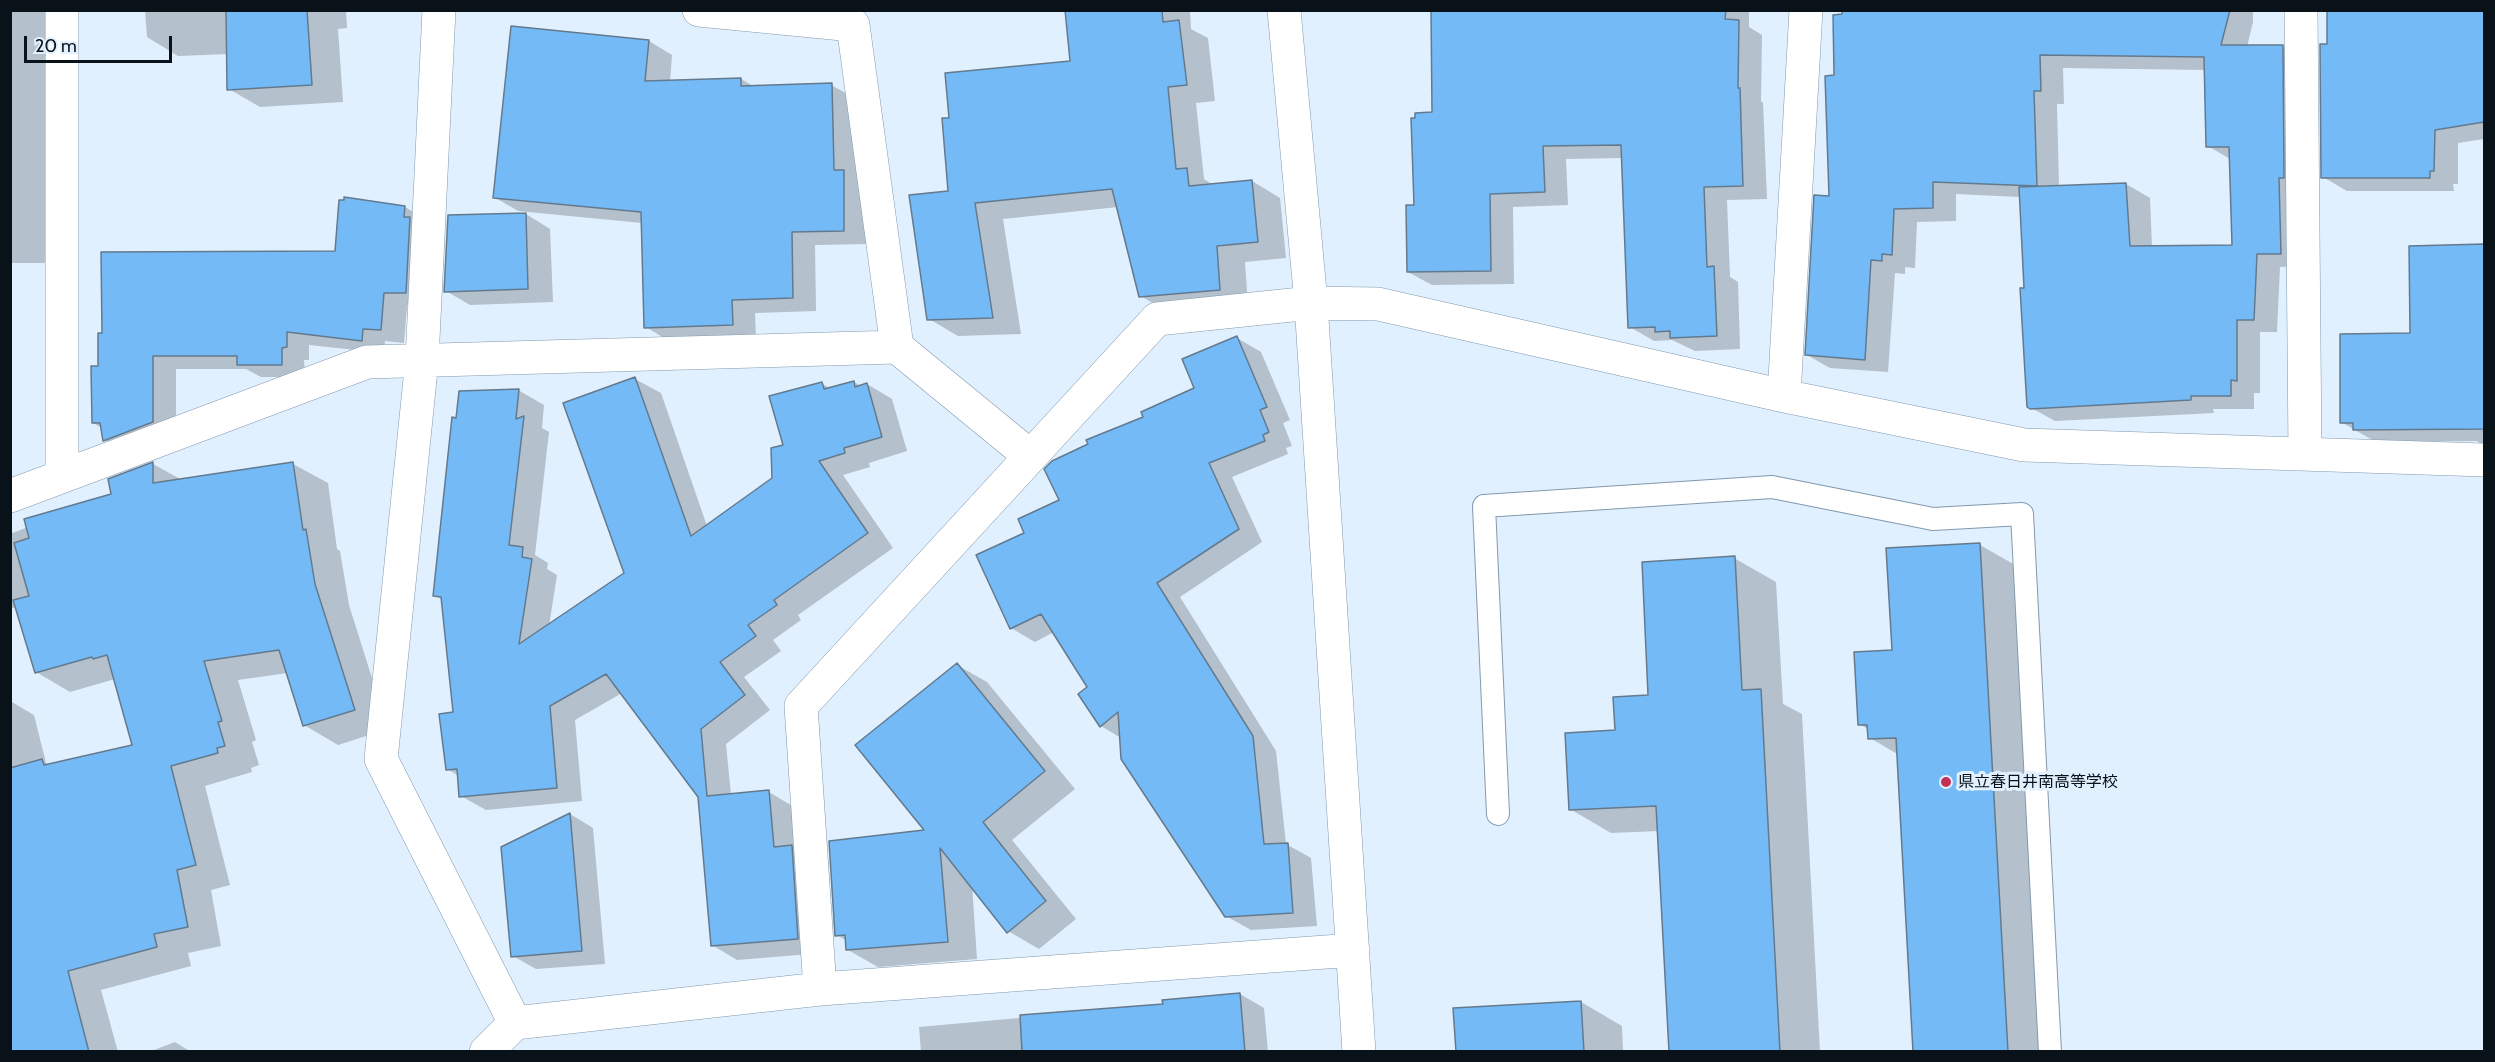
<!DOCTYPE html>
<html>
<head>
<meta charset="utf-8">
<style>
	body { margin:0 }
	#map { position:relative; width:2495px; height:1062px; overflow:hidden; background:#e1f0fe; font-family:Cabin,sans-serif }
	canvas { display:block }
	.frame { position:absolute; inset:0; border:12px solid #091219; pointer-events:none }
	.scale { position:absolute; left:24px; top:36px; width:148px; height:27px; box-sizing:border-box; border:3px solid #091219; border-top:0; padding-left:8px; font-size:18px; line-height:21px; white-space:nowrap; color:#091219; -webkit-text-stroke:4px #e1f0fe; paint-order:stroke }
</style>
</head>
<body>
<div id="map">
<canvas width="2495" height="1062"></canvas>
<div class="frame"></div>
<div class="scale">20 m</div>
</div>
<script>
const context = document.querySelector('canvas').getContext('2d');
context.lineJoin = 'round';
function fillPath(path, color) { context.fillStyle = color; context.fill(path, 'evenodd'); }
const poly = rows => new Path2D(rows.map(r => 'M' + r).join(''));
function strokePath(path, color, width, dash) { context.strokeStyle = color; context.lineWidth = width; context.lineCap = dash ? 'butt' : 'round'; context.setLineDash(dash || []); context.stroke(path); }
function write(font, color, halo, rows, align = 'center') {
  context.font = font + ' Cabin,"Noto Sans JP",sans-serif'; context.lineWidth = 6; context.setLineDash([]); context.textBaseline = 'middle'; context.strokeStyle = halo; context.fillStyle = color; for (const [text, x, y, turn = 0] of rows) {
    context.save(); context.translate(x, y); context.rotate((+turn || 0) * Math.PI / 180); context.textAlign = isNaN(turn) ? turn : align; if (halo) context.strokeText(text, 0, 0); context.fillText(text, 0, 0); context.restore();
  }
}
fillPath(poly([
	[10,10,45,10,56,17,62,263,10,263],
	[145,10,346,10,347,28,338,29,343,102,260,107,229,89,228,54,178,56,147,37],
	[1067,10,1190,10,1191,29,1208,38,1215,101,1196,103,1204,179,1213,185,1252,181,1280,198,1286,258,1245,262,1248,305,1169,313,1141,296,1118,207,1003,219,1021,334,958,336,929,319,950,192,951,119,1071,62],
	[1432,10,1749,10,1749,27,1762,35,1761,101,1763,103,1767,199,1727,200,1730,277,1738,282,1740,349,1695,351,1672,340,1654,341,1630,327,1623,158,1566,159,1568,205,1513,207,1514,284,1432,285,1408,272,1416,206,1433,113],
	[1843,10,2253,10,2253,22,2247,47,2282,46,2306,60,2304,266,2280,267,2277,332,2260,332,2260,393,2254,393,2254,409,2213,409,2214,413,2055,421,2028,406,2020,197,1956,194,1956,221,1917,222,1915,268,1905,267,1905,274,1895,273,1888,372,1830,368,1807,355,1831,197,1836,77],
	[2063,68,2206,70,2208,146,2230,159,2233,246,2152,247,2150,198,2126,184,2059,187,2057,104,2064,104],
	[2328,10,2484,10,2484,139,2458,143,2458,184,2453,184,2454,191,2347,191,2323,177],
	[649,41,672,55,670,82,741,79,755,87,831,85,855,98,857,179,867,185,867,244,815,245,816,311,755,313,756,338,669,341,646,327,642,223,518,211,494,197],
	[405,207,427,220,429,305,407,305,404,343,385,341,384,353,309,345,309,360,304,360,305,377,261,377,246,369,176,369,176,435,127,453,104,440,102,428,93,423,100,367,336,252],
	[526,214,550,229,553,302,470,305,446,291],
	[2484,246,2484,446,2477,441,2376,442,2341,422,2411,335,2410,247],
	[1237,338,1261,352,1290,420,1283,423,1292,446,1286,448,1288,454,1232,477,1262,542,1180,597,1276,751,1286,844,1311,858,1317,926,1251,930,1226,916,1121,738,1101,726,1089,688,1054,632,1035,642,1011,628,1026,534,1145,417,1196,389],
	[635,379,661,393,707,526,774,479,785,446,821,383,831,389,854,382,861,386,867,384,892,399,907,451,869,463,870,467,843,475,893,548,798,615,801,620,773,640,781,651,744,677,770,710,726,744,731,795,769,792,794,807,823,953,737,960,712,945,699,797,622,693,575,720,582,801,486,810,461,796,459,776,447,769,454,714,443,600,434,595,457,420,518,390,544,405,542,428,549,432,535,555,548,563,547,569,557,575,549,626,626,573],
	[153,464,182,480,293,464,328,483,337,549,340,551,349,605,388,729,338,745,304,725,288,673,238,680,256,740,252,742,259,765,251,768,252,772,205,786,230,885,211,890,221,946,188,953,191,966,101,990,118,1052,10,1052,10,701,34,715,46,763,50,766,133,746,115,679,70,692,36,672,17,607,10,609,10,534,112,495,110,480],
	[1980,545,2022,569,2048,1052,1915,1052,1899,755,1870,738,1869,730,1860,724,1893,651],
	[1734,558,1776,582,1783,704,1802,714,1820,1052,1671,1052,1659,831,1611,833,1570,809,1616,731,1650,696],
	[957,665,987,682,1075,789,1012,840,1076,919,1039,949,1008,931,972,885,977,959,878,967,848,950,847,941,837,935,927,832],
	[570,814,593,828,605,964,536,969,513,956,503,848],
	[1240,994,1264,1008,1268,1052,921,1052,919,1027,1164,1005],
	[1581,1002,1622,1026,1623,1052,1457,1052],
	[175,1042,191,1052,149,1052]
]), '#0003');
const building = poly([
	[226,10,307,10,312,85,227,90,226,10],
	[1065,10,1162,10,1163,22,1179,20,1187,85,1168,87,1176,169,1187,168,1189,186,1252,180,1258,242,1217,246,1220,290,1139,297,1112,189,975,203,993,318,927,320,909,195,948,191,942,118,949,118,945,73,1070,61,1065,10],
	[1431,10,1726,10,1725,19,1739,20,1738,88,1740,88,1743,186,1704,187,1707,267,1714,266,1717,336,1670,338,1670,331,1655,332,1655,327,1628,328,1621,145,1543,146,1545,192,1490,194,1491,271,1407,272,1406,205,1414,205,1411,118,1415,118,1415,113,1432,112,1431,10],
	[1842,10,2230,10,2221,45,2283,45,2284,178,2279,178,2281,254,2257,254,2254,320,2237,320,2237,381,2231,380,2231,396,2191,396,2191,400,2030,409,2027,407,2020,288,2024,288,2019,187,2126,183,2130,246,2232,245,2229,147,2206,147,2204,57,2040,55,2041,91,2034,91,2037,186,1933,182,1933,208,1894,209,1892,255,1882,254,1882,261,1871,260,1865,360,1805,355,1814,195,1829,196,1825,76,1834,75,1833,15,1842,14,1842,10],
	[2327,10,2484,10,2484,122,2435,130,2434,171,2430,171,2430,178,2321,178,2320,44,2327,44,2327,10],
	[511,26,649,40,645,81,741,78,741,86,832,83,834,170,844,170,844,231,792,232,793,298,732,300,733,325,644,328,641,212,493,198,511,26],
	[344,197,405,206,404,217,410,217,406,293,384,293,381,330,363,329,362,341,287,332,287,347,282,348,282,365,237,365,237,356,153,356,153,422,103,441,100,423,92,423,91,366,98,366,98,333,102,333,101,252,335,251,339,200,344,200,344,197],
	[526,213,528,289,444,292,448,215,526,213],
	[2484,244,2484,429,2353,430,2353,423,2340,423,2340,334,2410,333,2409,246,2484,244],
	[1237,336,1267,407,1260,410,1269,432,1263,435,1265,441,1209,463,1239,529,1157,583,1253,736,1264,844,1288,843,1293,913,1225,917,1121,759,1118,712,1100,727,1078,694,1087,687,1041,614,1010,629,976,555,1024,533,1018,519,1059,500,1044,469,1052,461,1088,444,1086,440,1143,417,1141,412,1194,388,1182,359,1237,336],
	[635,377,691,536,772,478,771,448,783,445,769,396,822,382,824,389,854,381,855,387,867,383,882,437,844,448,845,453,819,461,868,533,774,600,777,605,748,625,756,636,720,662,745,695,701,729,707,796,769,790,774,847,792,845,798,939,711,946,698,797,606,674,550,706,557,788,459,797,457,769,446,770,439,714,453,712,441,597,433,596,452,417,456,418,459,391,519,389,516,419,524,416,509,545,523,547,522,557,532,559,519,644,624,573,563,403,635,377],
	[153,462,153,483,293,462,303,530,306,529,315,584,355,710,303,726,279,650,204,661,222,721,218,722,225,746,217,748,218,753,171,766,196,865,177,870,188,927,154,934,157,947,68,971,89,1052,10,1052,10,768,42,759,44,765,132,745,107,655,93,659,92,657,35,673,13,600,29,596,14,543,29,538,24,519,111,494,108,479,153,462],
	[1980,543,2008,1052,1913,1052,1896,738,1868,739,1867,725,1858,725,1854,652,1892,650,1886,548,1980,543],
	[1735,556,1742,690,1761,689,1780,1052,1669,1052,1656,806,1569,810,1565,733,1615,730,1613,697,1648,695,1642,562,1735,556],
	[957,663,1045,771,983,822,1046,901,1007,933,940,848,948,942,846,950,845,935,835,936,829,841,924,830,855,745,957,663],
	[570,813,582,951,511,957,501,847,570,813],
	[1240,993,1245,1052,1022,1052,1020,1015,1163,1004,1162,1000,1240,993],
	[1581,1001,1584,1052,1456,1052,1453,1008,1581,1001]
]);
fillPath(building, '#74baf6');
strokePath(building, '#637a8e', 1.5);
const service = poly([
	[1498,814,1484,506,1772,487,1933,519,2022,514,2050,1052]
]);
const minor = poly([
	[62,10,62,476],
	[439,10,422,360,381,759,515,1023],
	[699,10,853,25,897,347,1030,456],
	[1284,10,1311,303,1359,1052],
	[2301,10,2305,454],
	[1784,396,1806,10],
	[10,496,367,362,897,347],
	[820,989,801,706,1157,319,1311,303,1378,304,1784,396,2024,445,2484,460],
	[486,1052,515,1023,820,989,1353,950]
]);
strokePath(service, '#8199ae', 24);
strokePath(minor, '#8199ae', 34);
strokePath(service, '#fff', 22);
strokePath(minor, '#fff', 33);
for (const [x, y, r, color] of [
	[1946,782,6,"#c23255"]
]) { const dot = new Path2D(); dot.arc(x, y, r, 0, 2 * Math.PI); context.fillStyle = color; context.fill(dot); strokePath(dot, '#e1f0fe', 2); }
write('16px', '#091219', '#e1f0fe', [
	["県立春日井南高等学校",1958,782]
], 'left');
</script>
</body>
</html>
